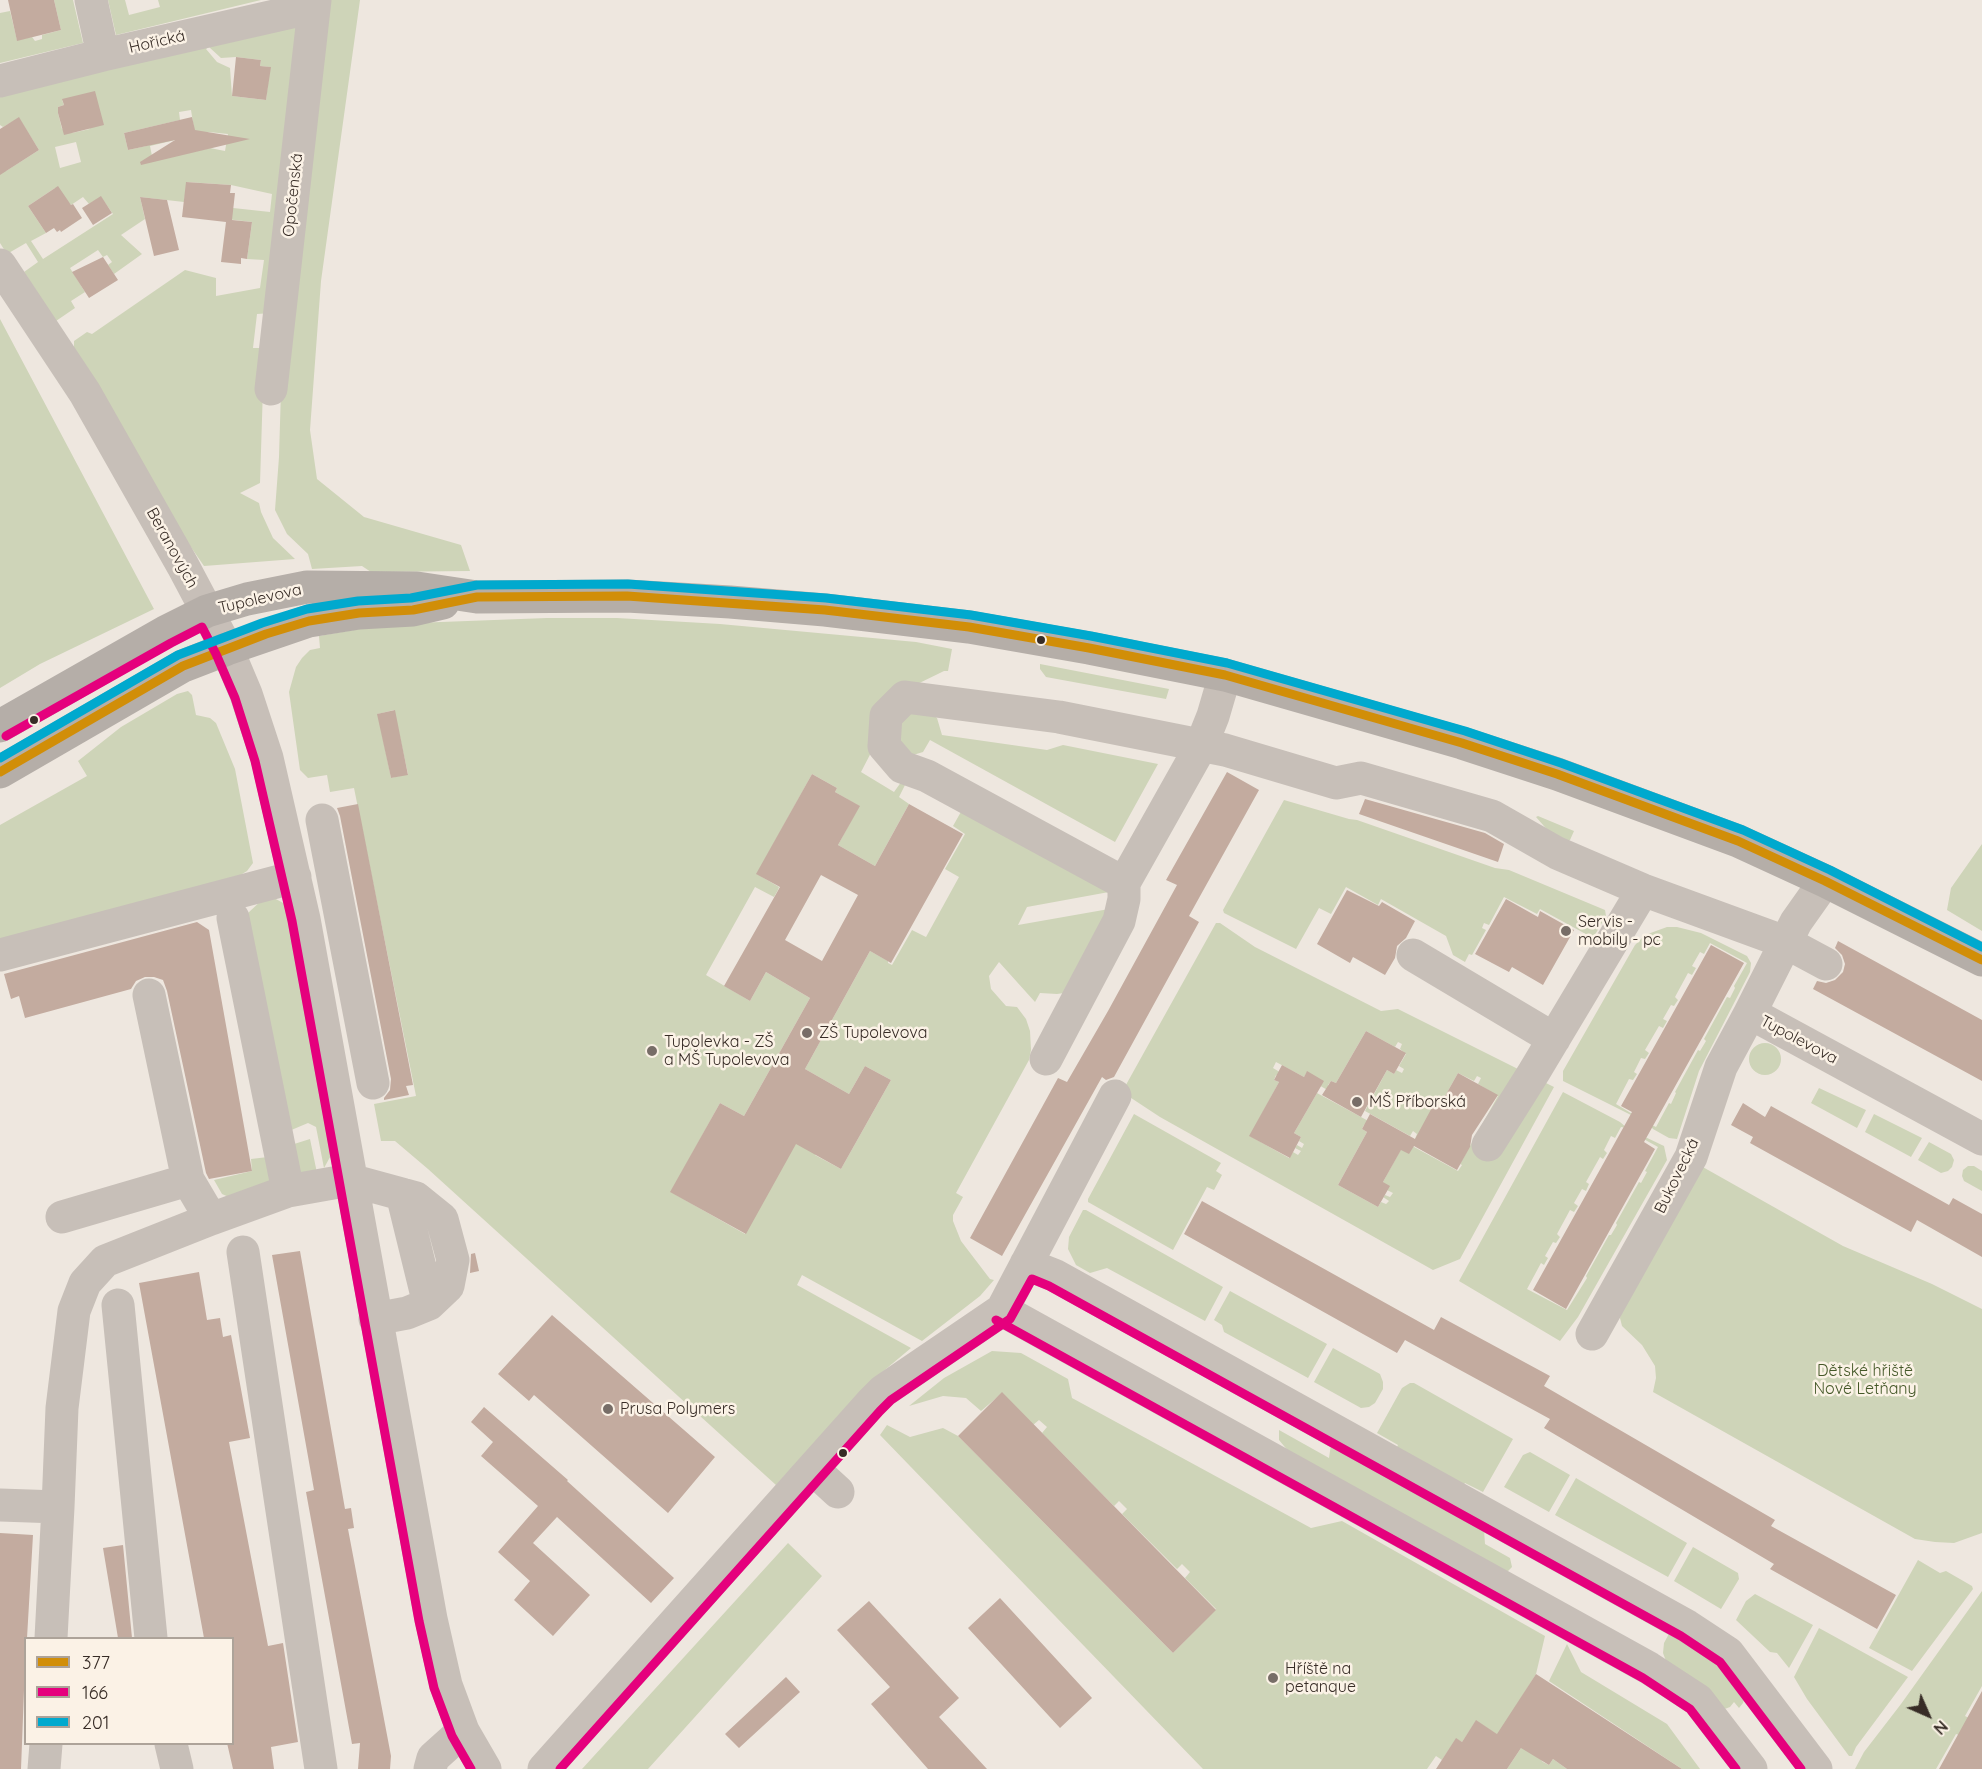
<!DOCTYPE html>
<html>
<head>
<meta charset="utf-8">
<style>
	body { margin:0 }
	#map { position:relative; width:1982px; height:1769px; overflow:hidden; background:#eee7df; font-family:Quicksand,sans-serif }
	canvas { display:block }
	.legend { position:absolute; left:24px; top:1637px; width:210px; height:108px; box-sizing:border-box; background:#fbf2e6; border:2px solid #ada399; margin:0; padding:8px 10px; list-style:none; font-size:18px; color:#372c26 }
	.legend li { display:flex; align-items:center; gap:12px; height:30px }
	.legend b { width:30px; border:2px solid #ada399 }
	.north { position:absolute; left:1898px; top:1685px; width:60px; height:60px; -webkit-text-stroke:4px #fbf2e6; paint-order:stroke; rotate:135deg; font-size:16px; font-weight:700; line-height:24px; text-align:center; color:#372c26 }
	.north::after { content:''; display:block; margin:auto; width:21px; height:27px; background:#372c26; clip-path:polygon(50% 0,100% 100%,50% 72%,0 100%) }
</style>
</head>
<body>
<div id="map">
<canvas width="1982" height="1769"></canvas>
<ul class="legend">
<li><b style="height:8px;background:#d18e08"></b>377</li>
<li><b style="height:8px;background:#e5007d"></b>166</li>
<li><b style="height:8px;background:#00a9ce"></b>201</li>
</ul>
<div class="north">N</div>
</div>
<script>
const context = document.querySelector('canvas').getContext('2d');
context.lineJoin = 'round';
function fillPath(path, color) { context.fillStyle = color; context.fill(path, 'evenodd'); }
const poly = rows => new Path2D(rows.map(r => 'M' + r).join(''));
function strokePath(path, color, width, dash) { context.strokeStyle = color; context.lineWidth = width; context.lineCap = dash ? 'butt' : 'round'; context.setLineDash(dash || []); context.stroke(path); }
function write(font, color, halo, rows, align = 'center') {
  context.font = font + ' Quicksand,sans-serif'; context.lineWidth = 5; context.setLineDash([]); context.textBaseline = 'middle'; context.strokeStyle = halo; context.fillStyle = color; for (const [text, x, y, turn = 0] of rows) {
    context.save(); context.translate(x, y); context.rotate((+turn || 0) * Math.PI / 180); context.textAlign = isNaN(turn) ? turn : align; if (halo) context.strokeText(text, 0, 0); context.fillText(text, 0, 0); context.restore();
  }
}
fillPath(poly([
	[42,0,73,0,83,43,0,63,0,13,10,11,17,40,32,37,35,41,42,39,42,35,61,30,54,0,43,3],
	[108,0,125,0,129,15,160,7,158,0,261,0,116,35],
	[328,0,360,0,321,281,310,430,317,479,364,517,461,545,470,571,371,572,362,566,312,569,308,554,287,534,275,510,279,457,281,390],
	[301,26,272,313,257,314,253,348,268,348,263,387,260,483,240,493,259,503,261,512,273,538,295,559,204,566,168,514,74,348,74,341,87,332,92,334,185,270,216,278,216,296,260,288,264,260,247,259,252,222,226,219,224,207,270,212,272,194,231,185,187,182,184,202,140,197,145,219,121,235,142,254,114,274,108,265,112,262,107,255,103,257,98,250,70,268,85,292,71,301,75,308,56,321,24,272,38,262,26,243,7,254,0,243,0,163,6,171,39,150,19,118,3,127,0,125,0,89],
	[209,47,221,58,236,57,261,60,260,66,270,67,266,100,232,96,230,68,217,62,206,49],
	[62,100,90,129,72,133,70,127,62,129,58,113,58,107,64,105],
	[191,110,194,129,146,146,128,150,124,133,180,120,179,112],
	[209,132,228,134,225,151,210,148,153,161,150,146],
	[76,142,81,162,60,168,55,147],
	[55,188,71,205,83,197,89,204,101,197,113,214,43,259,31,241,46,233,28,206],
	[0,319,154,609,40,664,0,688],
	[547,618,617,618,720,624,916,642,952,649,948,671,944,671,903,691,861,772,894,792,904,778,905,785,899,797,909,804,875,866,838,845,859,806,835,792,837,788,812,774,757,874,779,887,778,890,774,897,755,887,706,975,750,1001,766,972,810,998,744,1116,720,1103,671,1192,745,1234,795,1144,831,1127,815,1155,841,1169,891,1080,865,1066,849,1094,805,1069,870,951,888,961,888,963,892,965,912,930,926,937,959,877,945,869,965,834,953,826,962,810,1109,892,1027,907,1018,925,1109,909,1064,993,1057,994,1040,993,1035,1002,999,962,989,976,991,989,1006,1006,1017,1007,1026,1019,1030,1031,1031,1050,1029,1060,956,1193,963,1197,953,1215,953,1221,961,1241,990,1279,994,1280,980,1296,922,1341,802,1275,797,1285,911,1348,874,1379,776,1485,428,1169,395,1141,381,1141,374,1104,416,1096,354,788,330,792,327,775,308,778,300,770,289,692,296,667,302,658,310,650,320,648,319,636,388,624],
	[394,710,408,774,391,778,378,714],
	[1040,664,1169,689,1166,699,1046,677,1040,669],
	[188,691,192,695,196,715,210,718,216,723,235,769,253,863,247,871,234,879,0,942,0,825,87,776,78,761,121,727,177,694],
	[919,709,930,712,937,718,942,735,1047,750,1063,745,1158,764,1115,842,930,740,923,752,913,755,899,745,898,726,907,715],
	[1284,800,1349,819,1357,820,1495,868,1509,870,1605,910,1606,916,1593,938,1540,909,1537,914,1504,897,1489,925,1484,923,1482,928,1486,930,1472,955,1469,954,1465,962,1453,955,1446,936,1381,899,1378,905,1346,887,1331,914,1319,908,1296,949,1224,913,1223,910],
	[1538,816,1574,831,1570,840,1566,843,1558,842,1536,817],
	[1982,844,1982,931,1947,910,1951,888],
	[274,898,285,904,335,1148,324,1168,316,1127,308,1123,289,1131,248,913,263,899],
	[1216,923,1220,923,1255,947,1381,1011,1398,1009,1554,1087,1460,1259,1433,1270,1160,1117,1122,1092],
	[1366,1031,1395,1047,1398,1042,1402,1044,1400,1049,1406,1054,1399,1066,1404,1069,1402,1073,1396,1070,1394,1074,1387,1070,1365,1111,1410,1136,1413,1131,1417,1134,1415,1139,1420,1142,1435,1102,1440,1105,1458,1073,1474,1081,1477,1076,1481,1078,1478,1084,1498,1096,1460,1164,1462,1165,1458,1171,1405,1142,1383,1182,1387,1190,1393,1193,1390,1197,1385,1195,1383,1197,1389,1201,1386,1204,1381,1202,1378,1207,1338,1185,1367,1132,1362,1129,1364,1125,1372,1123,1317,1093,1294,1133,1301,1137,1299,1141,1304,1144,1302,1148,1297,1145,1295,1148,1301,1151,1298,1155,1293,1152,1289,1158,1250,1136,1279,1082,1274,1080,1276,1075,1281,1078,1283,1074,1273,1068,1276,1062,1304,1077,1307,1072,1308,1079,1331,1092,1328,1085,1331,1081,1336,1083],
	[1667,927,1677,927,1701,933,1747,956,1751,963,1750,972,1699,1071,1677,1139,1669,1138,1653,1129,1648,1123,1656,1127,1669,1103,1671,1104,1676,1093,1675,1092,1698,1050,1700,1051,1706,1041,1704,1039,1727,997,1730,998,1735,988,1734,986,1747,963,1710,943,1704,954,1700,952,1692,966,1696,968,1692,975,1688,973,1675,997,1678,1000,1674,1006,1671,1005,1663,1019,1667,1021,1663,1028,1659,1026,1645,1050,1649,1053,1645,1059,1641,1058,1634,1072,1637,1074,1633,1080,1629,1079,1616,1104,1634,1115,1633,1116,1563,1081,1563,1071,1635,945,1645,935],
	'1749 1059a16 16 0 1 1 32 0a16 16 0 1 1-32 0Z',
	[1819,1088,1866,1110,1857,1128,1811,1103],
	[1563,1092,1620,1122,1627,1128,1621,1127,1615,1138,1611,1136,1604,1150,1607,1153,1603,1159,1600,1157,1586,1182,1589,1184,1586,1191,1582,1189,1574,1203,1578,1206,1574,1212,1570,1210,1557,1234,1560,1237,1556,1243,1553,1242,1545,1256,1548,1258,1544,1265,1541,1263,1527,1289,1567,1310,1587,1278,1586,1276,1609,1235,1611,1235,1617,1225,1616,1223,1639,1182,1641,1183,1647,1172,1645,1171,1658,1147,1640,1137,1641,1135,1664,1146,1667,1160,1578,1317,1560,1341,1459,1281],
	[1134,1114,1221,1163,1216,1171,1222,1175,1214,1190,1207,1187,1173,1250,1088,1202,1088,1199],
	[1874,1114,1922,1138,1911,1157,1865,1132],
	[310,1139,317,1173,311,1177,295,1170,291,1145],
	[1929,1142,1951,1154,1954,1160,1952,1167,1948,1171,1941,1173,1918,1160],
	[268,1157,273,1179,240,1202,222,1194,214,1180,252,1171,251,1159],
	[1701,1166,1843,1246,1932,1284,1982,1309,1982,1533,1954,1543,1935,1542,1915,1539,1653,1392,1656,1378,1655,1366,1642,1345,1622,1326,1620,1318,1621,1309],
	[1968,1166,1974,1166,1982,1171,1982,1191,1964,1181,1962,1176,1963,1170],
	[1083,1210,1086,1210,1223,1287,1205,1321,1107,1268,1090,1273,1076,1265,1068,1249,1069,1237],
	[1230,1291,1327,1344,1308,1378,1224,1332,1222,1325,1214,1320],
	[1333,1348,1380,1374,1383,1382,1383,1389,1375,1403,1369,1407,1361,1408,1314,1382],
	[992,1351,1021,1353,1068,1379,1072,1398,1311,1528,1342,1521,1545,1636,1536,1674,1498,1735,1476,1721,1462,1742,1456,1739,1442,1760,1436,1756,1427,1769,1203,1769,880,1435,887,1425,910,1437,943,1428,958,1436,1173,1653,1216,1609,1185,1578,1190,1572,1182,1564,1177,1569,1122,1514,1127,1509,1119,1501,1114,1506,1042,1433,1047,1427,1039,1420,1033,1425,1002,1393,981,1411,966,1398,943,1396,909,1406,944,1378],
	[1410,1383,1414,1383,1513,1439,1483,1492,1465,1483,1462,1487,1396,1449,1398,1445,1377,1433,1402,1388],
	[1279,1430,1329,1458,1331,1444,1484,1530,1485,1544,1510,1558,1512,1567,1506,1573,1289,1452,1279,1440],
	[1530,1452,1570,1475,1549,1512,1504,1487,1523,1455],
	[1576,1478,1687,1543,1668,1577,1555,1515],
	[788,1543,822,1576,648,1769,582,1769],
	[1693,1547,1738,1573,1739,1579,1721,1609,1674,1581],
	[1918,1560,1940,1573,1946,1571,1972,1586,1973,1589,1912,1671,1869,1648],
	[1982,1591,1982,1686,1965,1716,1969,1718,1959,1735,1956,1734,1936,1769,1855,1769,1864,1752,1901,1704],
	[1755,1594,1813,1625,1789,1668,1777,1653,1770,1652,1736,1620,1746,1601],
	[1819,1628,1908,1677,1856,1747,1852,1756,1849,1756,1807,1699,1794,1677],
	[1671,1630,1708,1655,1745,1697,1743,1703,1739,1708,1734,1702,1730,1707,1722,1710,1666,1661,1663,1653,1664,1643],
	[1567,1644,1581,1672,1667,1724,1700,1769,1682,1769,1549,1681],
	[1525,1742,1543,1762,1549,1765,1553,1759,1567,1769,1507,1769]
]), '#ced4b8');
fillPath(poly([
	[8,0,54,0,61,30,17,41],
	[236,57,261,60,260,66,271,67,266,100,232,96],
	[95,91,104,125,64,135,58,113,58,107,64,105,62,99],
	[19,117,39,150,0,175,0,129],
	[192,117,195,130,250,139,141,165,140,162,175,140,128,150,124,133],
	[186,182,231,185,230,193,235,193,232,220,252,222,247,259,241,258,241,264,221,262,226,222,182,217],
	[58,186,71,205,73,204,82,218,61,232,60,230,57,232,54,228,46,233,28,206],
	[101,196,112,213,93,225,82,208],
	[140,197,167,200,179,250,154,256],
	[103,257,118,280,89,298,72,272],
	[395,710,408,775,391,778,377,714],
	[1227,772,1259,790,1189,916,1199,922,1114,1077,1106,1080,1102,1077,1002,1256,970,1238,1058,1078,1067,1082,1108,1011,1177,885,1166,880],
	[812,774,837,788,835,792,860,806,838,845,875,866,909,804,963,834,891,963,870,951,805,1069,849,1094,865,1066,891,1080,841,1169,796,1144,746,1234,670,1192,720,1103,744,1116,810,998,766,972,750,1001,724,986,780,887,756,874],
	[821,875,858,895,822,961,785,940],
	[1365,799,1485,833,1504,844,1498,862,1359,814],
	[358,804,413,1085,406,1086,409,1095,384,1100,384,1098,390,1090,391,1079,340,816,337,808],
	[1347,890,1379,906,1382,902,1415,921,1406,938,1397,946,1395,958,1385,975,1353,957,1350,963,1317,944],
	[1506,899,1538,917,1540,911,1574,930,1543,985,1512,967,1509,972,1475,954],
	[197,922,209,930,252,1171,209,1179,206,1173,167,991,163,980,154,977,145,977,136,981,131,989,25,1018,19,996,11,999,4,974],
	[1838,941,1982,1020,1982,1081,1813,989,1817,981,1826,983,1835,980,1843,972,1845,964,1842,955,1835,948],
	[1711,945,1744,963,1644,1142,1655,1149,1566,1309,1533,1290,1632,1112,1621,1106],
	[1366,1031,1406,1053,1394,1074,1387,1070,1361,1117,1322,1095,1331,1081,1336,1083],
	[1282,1065,1304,1077,1307,1071,1324,1081,1294,1133,1301,1137,1290,1158,1249,1136,1279,1082,1274,1080],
	[1458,1073,1498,1095,1472,1135,1470,1147,1457,1170,1414,1146,1409,1154,1401,1150,1383,1182,1390,1186,1378,1207,1338,1185,1367,1132,1362,1129,1370,1114,1415,1139,1435,1102,1440,1105],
	[1743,1103,1765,1117,1771,1106,1949,1205,1953,1198,1982,1214,1982,1257,1917,1220,1911,1232,1750,1143,1753,1137,1731,1125],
	[1202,1201,1434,1330,1441,1317,1550,1376,1544,1386,1775,1520,1771,1526,1896,1595,1877,1629,1770,1569,1774,1564,1544,1428,1550,1419,1405,1340,1397,1353,1184,1234],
	[300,1251,345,1509,351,1508,354,1528,348,1529,391,1756,390,1769,358,1769,360,1743,352,1744,306,1492,314,1490,272,1255],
	[475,1253,479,1271,470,1273,471,1254],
	[199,1272,207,1320,220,1318,223,1337,231,1335,250,1438,229,1442,268,1646,283,1643,298,1742,271,1747,274,1769,233,1769,227,1743,232,1743,232,1638,204,1638,139,1283],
	[552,1315,715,1457,668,1513,534,1395,529,1401,498,1374],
	[1002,1392,1216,1610,1173,1653,958,1436],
	[484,1407,568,1480,567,1481,674,1578,651,1603,557,1517,533,1543,590,1595,553,1636,514,1600,530,1581,498,1552,538,1506,481,1456,493,1442,471,1422],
	[0,1533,33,1535,27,1638,26,1638,21,1769,0,1769],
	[123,1545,132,1638,118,1638,103,1548],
	[1000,1598,1092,1698,1060,1728,968,1628],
	[869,1601,959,1698,939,1717,987,1769,928,1769,871,1704,890,1687,837,1630],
	[1536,1674,1682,1769,1567,1769,1553,1759,1549,1765,1521,1748,1507,1769,1436,1769,1456,1738,1462,1742,1476,1720,1497,1734],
	[786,1677,800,1692,739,1748,725,1734],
	[1982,1691,1982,1769,1939,1769]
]), '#c3ab9f');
strokePath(poly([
	[91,0,103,55],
	[0,81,103,55,314,7],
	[0,265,85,393,183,566,227,649,246,694,267,758,304,919,431,1619,446,1685,463,1731,485,1769],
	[271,389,315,0],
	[322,820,373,1083],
	[1825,881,1796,922,1750,1013,1982,1139],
	[1124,883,927,776,902,767,884,746,886,716,905,697,1059,717,1225,750,1336,783,1361,778,1492,816,1557,853,1643,890,1785,942,1826,964],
	[233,918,288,1191],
	[0,955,295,877],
	[1413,955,1554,1039],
	[149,995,188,1180,211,1219,288,1191,350,1180,416,1198,442,1219,453,1260,448,1286,429,1304,407,1313,375,1319],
	[1046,1059,1119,921,1124,899,1124,883,1201,746,1213,716,1225,675],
	[1488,1145,1534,1072,1643,890],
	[402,1194,429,1304],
	[62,1217,188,1180],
	[243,1252,321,1769],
	[1026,1264,1054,1275,1101,1301,1687,1626,1728,1653,1816,1769],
	[118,1305,151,1638],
	[1002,1310,1649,1668,1698,1700,1751,1769],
	[1592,1334,1691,1157,1721,1067,1750,1013],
	[813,1469,838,1492],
	[0,1505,58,1507,51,1638],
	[58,1507,62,1408,74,1311,85,1283,105,1261,211,1219],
	[171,1744,177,1769],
	[44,1769,46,1744],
	[430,1769,433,1758,463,1731],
	[544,1769,871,1403,883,1391,1002,1310,1115,1096]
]), '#c7bfb8', 33);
strokePath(poly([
	[0,726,165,632,207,611,247,599,307,587,417,588,477,597,627,596,730,602,825,610,969,627,1089,648,1225,675,1462,743,1557,774,1738,841,1825,881,1982,960],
	[0,772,183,666,227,649,309,621,359,613,413,610,443,603]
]), '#b5aea8', 33);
strokePath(poly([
	[0,772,183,666,266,634,309,621,359,613,413,610,477,597,627,596,825,610,969,627,1089,648,1225,675,1462,743,1557,774,1738,841,1825,881,1982,960]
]), '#d18e08', 9);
strokePath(poly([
	[6,736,171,643,202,627,216,654,235,698,255,761,292,921,419,1621,434,1688,452,1736,471,1769],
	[996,1320,1643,1678,1690,1709,1736,1769],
	[560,1769,880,1411,891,1400,1010,1319,1032,1279,1049,1286,1681,1636,1720,1662,1801,1769]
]), '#e5007d', 9);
strokePath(poly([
	[0,758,178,655,262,623,307,609,358,601,411,598,477,585,628,584,826,598,971,615,1091,636,1227,663,1465,731,1561,763,1743,830,1830,870,1982,947]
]), '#00a9ce', 9);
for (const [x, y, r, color] of [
	[1041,640,5,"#372c26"],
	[34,720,5,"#372c26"],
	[1566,931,6,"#776d67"],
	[807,1033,6,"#776d67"],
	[652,1051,6,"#776d67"],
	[1357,1102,6,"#776d67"],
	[608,1409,6,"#776d67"],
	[843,1453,5,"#372c26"],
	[1273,1678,6,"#776d67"]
]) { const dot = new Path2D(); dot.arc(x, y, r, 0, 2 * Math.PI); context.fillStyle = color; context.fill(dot); strokePath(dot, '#fbf2e6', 2); }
write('16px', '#372c26', '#fbf2e6', [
	["Hořická",157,42,-13],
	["Opočenská",293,195,-84],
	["Beranových",172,548,61],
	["Tupolevova",260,599,-13],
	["Tupolevova",1799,1040,28],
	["Bukovecká",1677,1176,-64]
]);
write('16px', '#372c26', '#fbf2e6', [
	["Servis -",1578,922],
	["mobily - pc",1578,940],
	["ZŠ Tupolevova",819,1033],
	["Tupolevka - ZŠ",664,1042],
	["a MŠ Tupolevova",664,1060],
	["MŠ Příborská",1369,1102],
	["Prusa Polymers",620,1409],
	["Hříště na",1285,1669],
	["petanque",1285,1687]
], 'left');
write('16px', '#445828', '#fbf2e6', [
	["Dětské hřiště",1865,1371],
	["Nové Letňany",1865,1389]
]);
</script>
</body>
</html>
